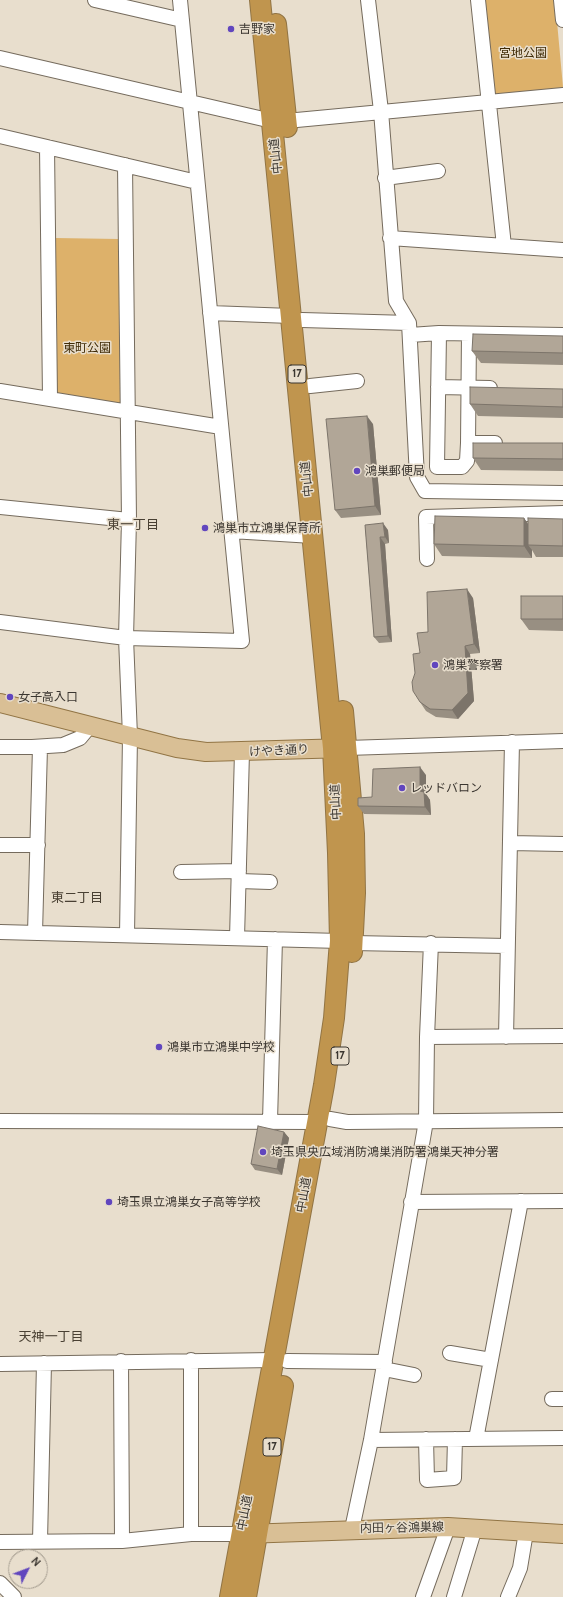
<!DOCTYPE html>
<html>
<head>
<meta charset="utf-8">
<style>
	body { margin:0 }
	#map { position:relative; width:563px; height:1597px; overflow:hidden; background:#e8decd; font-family:Cabin,sans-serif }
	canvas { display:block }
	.north { position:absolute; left:8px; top:1549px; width:40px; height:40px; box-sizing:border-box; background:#e8decd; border:1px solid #a39b8e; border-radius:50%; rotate:48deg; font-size:11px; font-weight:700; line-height:16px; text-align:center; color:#3b3630 }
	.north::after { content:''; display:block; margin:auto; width:14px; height:18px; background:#6146be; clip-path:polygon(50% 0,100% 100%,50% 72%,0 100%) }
</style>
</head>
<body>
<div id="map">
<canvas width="563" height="1597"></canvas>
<div class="north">N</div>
</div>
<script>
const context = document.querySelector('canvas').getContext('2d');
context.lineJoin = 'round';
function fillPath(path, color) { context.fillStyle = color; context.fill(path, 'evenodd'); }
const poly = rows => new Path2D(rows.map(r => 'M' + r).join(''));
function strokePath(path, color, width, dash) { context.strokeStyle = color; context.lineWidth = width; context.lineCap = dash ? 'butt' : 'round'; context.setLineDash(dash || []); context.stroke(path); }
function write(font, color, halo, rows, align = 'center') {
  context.font = font + ' Cabin,"Noto Sans JP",sans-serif'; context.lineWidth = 3; context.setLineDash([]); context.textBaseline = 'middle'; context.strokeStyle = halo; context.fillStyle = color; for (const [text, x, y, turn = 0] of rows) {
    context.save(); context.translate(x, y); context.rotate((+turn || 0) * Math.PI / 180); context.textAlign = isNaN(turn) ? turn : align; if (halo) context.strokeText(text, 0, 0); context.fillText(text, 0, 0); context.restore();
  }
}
fillPath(poly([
	[482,0,555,0,563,87,560,91,493,96],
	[55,238,119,239,120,403,115,408,56,395,53,391]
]), '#ddb16a');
const minor = poly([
	[95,0,182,20],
	[368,0,381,111,396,301,409,323,417,477,425,491,563,493],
	[478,0,504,246],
	[561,0,563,20],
	[0,58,272,121],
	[286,121,563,95],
	[0,136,197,182],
	[47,147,50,398],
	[125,165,129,520,126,638,130,736,127,935],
	[385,178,438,171],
	[390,238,563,250],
	[210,313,291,316],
	[302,320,409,323],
	[439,333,563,335],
	[410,335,439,333,437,467,462,467,467,461,468,443,495,443],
	[310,386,357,381],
	[438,387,490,388],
	[0,391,221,427],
	[468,444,469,334],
	[0,507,129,520],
	[231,531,313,536],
	[427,559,426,517,563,513],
	[0,622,126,638,242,641,180,0],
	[0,747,32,747,63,745,80,738,90,726],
	[347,748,563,741],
	[510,843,563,844],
	[0,845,38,845],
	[181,872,239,871],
	[239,881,270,882],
	[0,932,340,941],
	[35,933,40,747],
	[237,938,242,752],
	[353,943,507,946],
	[427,1037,563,1036],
	[506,1037,512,742],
	[330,1119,347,1122,563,1120],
	[0,1121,318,1122],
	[270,1121,275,939],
	[411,1202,563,1201],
	[450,1353,491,1360],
	[191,1360,191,1534],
	[121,1361,122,1541],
	[287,1361,385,1362],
	[0,1364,274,1360],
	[384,1369,414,1375],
	[552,1399,563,1399],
	[426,1439,427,1480,454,1478,455,1439],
	[476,1439,521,1201],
	[371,1440,563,1438],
	[352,1529,371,1440,426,1121,427,1037,431,943],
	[40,1541,44,1363],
	[0,1542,122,1541,191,1534,241,1534],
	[0,1583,14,1597],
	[423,1597,448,1527],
	[454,1597,475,1528],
	[508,1597,520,1568,526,1532]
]);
const major = poly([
	[0,703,177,748,206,752,347,748],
	[244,1534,448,1527,563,1534]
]);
const highway = poly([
	[276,24,287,127],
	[343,711,354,834,355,893,352,952],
	[230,1597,324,1085,334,1018,340,941,338,853,333,748,260,0],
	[246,1597,283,1386]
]);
strokePath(minor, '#756b5d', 16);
strokePath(major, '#917444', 20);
strokePath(highway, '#917444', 22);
strokePath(minor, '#fff', 14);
strokePath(major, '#d9bf95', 18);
strokePath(highway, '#c0954e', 20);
fillPath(poly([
	[563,336,563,365,481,363,472,351],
	[563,389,563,418,478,416,470,404],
	[373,424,381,515,341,518,335,510],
	[563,443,563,471,481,470,473,458],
	[524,518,528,524,563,519,563,557,536,557,532,550,532,558,442,556,434,544],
	[365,525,388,530,389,543,385,544,392,642,379,643,374,637],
	[563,596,563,631,529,630,521,619],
	[473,598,480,653,470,654,474,701,458,719,436,717,426,711,420,702,420,653],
	[426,775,426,794,430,800,431,815,364,814,358,806,372,797],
	[284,1132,289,1138,282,1175,255,1170,251,1164]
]), '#988f82');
fillPath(poly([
	[367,416,373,424,381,515,375,506],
	[524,518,532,530,528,545,532,550,532,558,524,546],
	[383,523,388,530,389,543,385,537],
	[380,537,385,544,392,642,388,636],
	[467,589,473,598,480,653,474,644],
	[465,646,470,654,474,701,458,719,452,710],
	[420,767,426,775,426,794,430,800,431,815,425,807,420,791],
	[284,1132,289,1138,282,1175,277,1169]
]), '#7c746a');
const building = poly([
	[473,334,563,336,563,353,472,351,473,334],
	[470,387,563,389,563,407,470,404,470,387],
	[367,416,375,506,335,510,326,419,367,416],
	[473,443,563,443,563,459,473,458,473,443],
	[435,516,524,518,524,546,434,544,435,516],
	[528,518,563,519,563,546,528,545,528,518],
	[383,523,385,537,380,537,388,636,374,637,365,525,383,523],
	[467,589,474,644,465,646,468,693,452,710,430,709,420,702,413,691,412,682,415,673,413,654,420,653,417,633,428,632,427,592,467,589],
	[521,596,563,596,563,619,521,619,521,596],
	[420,767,420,791,424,792,425,807,358,806,358,798,372,797,373,769,420,767],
	[258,1126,284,1132,277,1169,251,1164,258,1126]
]);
fillPath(building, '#b1a697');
strokePath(building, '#7c746a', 1);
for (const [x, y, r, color] of [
	[231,29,4,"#6146be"],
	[357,471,4,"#6146be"],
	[205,528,4,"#6146be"],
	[435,665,4,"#6146be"],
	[10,697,4,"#6146be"],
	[402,788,4,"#6146be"],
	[159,1047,4,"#6146be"],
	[263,1152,4,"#6146be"],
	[109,1202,4,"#6146be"]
]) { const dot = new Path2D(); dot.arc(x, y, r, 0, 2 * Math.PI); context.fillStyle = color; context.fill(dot); strokePath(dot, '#e8decd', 1.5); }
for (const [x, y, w] of [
	[297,374,18],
	[340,1056,18],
	[272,1447,18]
]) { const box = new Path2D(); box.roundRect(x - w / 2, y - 9, w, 18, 3); context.fillStyle = '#e8decd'; context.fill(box); strokePath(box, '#3b3630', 1); }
write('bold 11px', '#3b3630', null, [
	["17",297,374],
	["17",340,1056],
	["17",272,1447]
]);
write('12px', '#3b3630', '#e8decd', [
	["吉野家",239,29],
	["鴻巣郵便局",365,471],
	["鴻巣市立鴻巣保育所",213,528],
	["鴻巣警察署",443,665],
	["女子高入口",18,697],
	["レッドバロン",410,788],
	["鴻巣市立鴻巣中学校",167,1047],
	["埼玉県央広域消防鴻巣消防署鴻巣天神分署",271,1152],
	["埼玉県立鴻巣女子高等学校",117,1202]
], 'left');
write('12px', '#3f2b06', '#e8decd', [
	["宮地公園",523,53],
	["東町公園",87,348]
]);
write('12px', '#3b3630', '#e8decd', [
	["中山道",276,156,-96],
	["中山道",307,479,-96],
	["けやき通り",279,751,-3],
	["中山道",336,802,-93],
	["中山道",304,1195,-80],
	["中山道",245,1513,-79],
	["内田ヶ谷鴻巣線",402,1528,-1]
]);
write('13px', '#494033', '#e8decd', [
	["東一丁目",133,525],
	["東二丁目",77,898],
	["天神一丁目",51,1337]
]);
</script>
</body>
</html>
